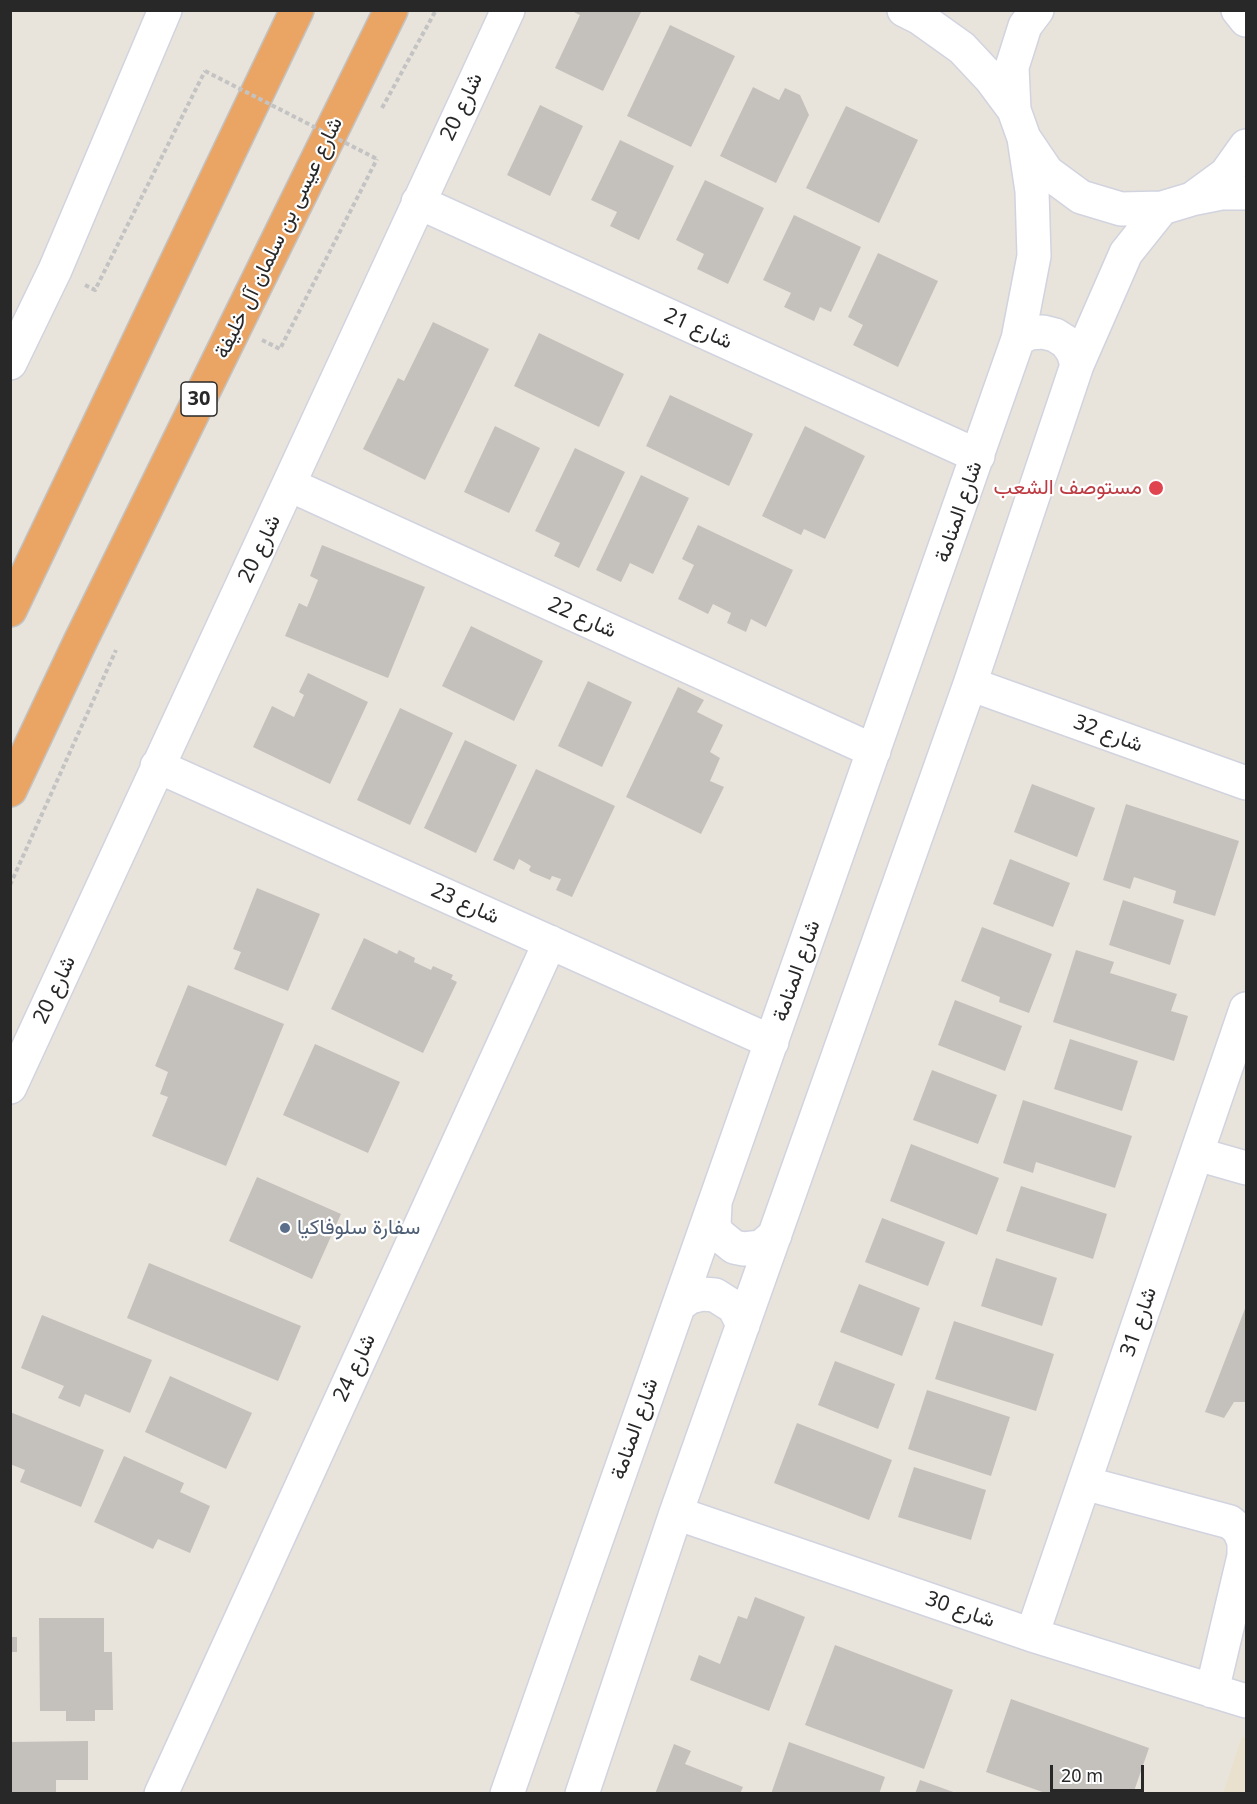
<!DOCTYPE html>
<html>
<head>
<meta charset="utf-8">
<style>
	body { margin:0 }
	#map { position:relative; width:1257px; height:1804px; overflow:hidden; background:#e9e4db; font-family:"Noto Sans",sans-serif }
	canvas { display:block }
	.frame { position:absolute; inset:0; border:12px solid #282828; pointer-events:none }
	.scale { position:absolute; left:1050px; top:1765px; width:94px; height:27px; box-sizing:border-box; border:3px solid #282828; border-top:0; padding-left:8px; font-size:18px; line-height:21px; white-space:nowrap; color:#282828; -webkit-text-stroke:4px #fff; paint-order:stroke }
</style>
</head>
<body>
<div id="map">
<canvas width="1257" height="1804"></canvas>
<div class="frame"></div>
<div class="scale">20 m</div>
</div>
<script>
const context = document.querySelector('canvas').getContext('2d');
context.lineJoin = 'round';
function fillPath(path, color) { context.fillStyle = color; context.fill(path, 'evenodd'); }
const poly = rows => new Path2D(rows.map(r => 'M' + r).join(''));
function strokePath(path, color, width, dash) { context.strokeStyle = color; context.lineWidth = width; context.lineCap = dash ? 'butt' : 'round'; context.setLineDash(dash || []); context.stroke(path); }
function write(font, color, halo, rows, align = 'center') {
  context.font = font + ' "Noto Sans",Vazirmatn,sans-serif'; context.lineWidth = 4.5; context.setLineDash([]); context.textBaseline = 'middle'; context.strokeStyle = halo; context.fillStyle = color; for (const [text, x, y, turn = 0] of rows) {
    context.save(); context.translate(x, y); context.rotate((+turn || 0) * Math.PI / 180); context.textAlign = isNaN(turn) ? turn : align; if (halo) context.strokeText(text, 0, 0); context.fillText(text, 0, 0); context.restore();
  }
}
fillPath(poly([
	[1242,1737,1246,1738,1246,1793,1223,1793]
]), '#e9e1cd');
fillPath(poly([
	[570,10,642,10,603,91,555,68,580,15],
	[670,25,735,56,691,147,627,116],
	[753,87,779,100,785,88,800,95,809,115,776,183,720,156],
	[540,105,583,126,550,196,507,175],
	[846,106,918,140,879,223,806,188],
	[620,140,674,166,639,240,610,226,617,212,591,200],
	[705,180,764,208,728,284,697,269,704,254,676,240],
	[794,215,861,247,831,312,820,307,814,321,784,307,791,293,763,280],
	[878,253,938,281,898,367,853,345,863,325,848,317],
	[433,322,489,349,425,480,363,449,398,378,404,381],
	[539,333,624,374,599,427,514,386],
	[670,395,753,434,729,486,646,446],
	[495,426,540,448,509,513,464,492],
	[805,426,865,456,825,539,804,529,801,535,762,516],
	[575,448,625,472,579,568,554,556,560,543,535,531],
	[641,475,689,498,653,574,630,563,621,582,596,570],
	[698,525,793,570,766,627,751,619,746,632,727,623,731,613,713,604,708,614,678,599,694,565,682,559],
	[322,545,425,587,388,678,285,636,299,603,307,607,318,580,310,576],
	[471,626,543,661,514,721,442,686],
	[308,673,368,702,330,784,253,747,272,706,294,717,304,695,299,692],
	[588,681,632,702,602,767,558,746],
	[678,687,704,700,697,712,723,725,710,752,720,758,710,781,724,787,701,834,626,797],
	[400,708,453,733,410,825,357,800],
	[465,740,517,765,476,853,424,828],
	[536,769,615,806,572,897,556,890,561,879,552,876,550,880,531,872,529,870,531,866,519,859,514,870,493,860],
	[1032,784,1095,808,1077,857,1014,832],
	[1126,804,1239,841,1215,916,1173,903,1176,891,1134,877,1130,889,1103,880],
	[1010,859,1070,883,1053,927,993,904],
	[257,888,320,914,288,991,234,969,241,952,233,949],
	[1123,900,1184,920,1170,965,1109,945],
	[982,927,1052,954,1029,1013,999,1002,1000,997,961,981],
	[364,938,397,954,399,950,415,958,414,962,431,970,433,966,453,975,451,979,457,982,423,1053,331,1009],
	[1076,950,1114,962,1110,973,1177,994,1171,1011,1188,1016,1174,1061,1053,1022],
	[188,985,284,1024,226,1166,152,1136,168,1097,160,1094,168,1072,155,1066],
	[955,1000,1022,1026,1005,1071,938,1045],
	[1070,1039,1138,1061,1122,1111,1054,1089],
	[315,1044,400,1082,368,1153,283,1115],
	[932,1070,997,1095,978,1144,913,1120],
	[1023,1100,1132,1136,1115,1188,1036,1162,1033,1173,1003,1163],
	[911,1144,999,1178,977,1235,890,1201],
	[257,1177,341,1214,312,1279,229,1241],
	[1021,1186,1107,1214,1093,1259,1006,1231],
	[882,1218,945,1242,928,1286,865,1262],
	[996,1258,1057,1278,1042,1326,981,1306],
	[149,1263,301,1326,278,1381,127,1318],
	[859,1284,920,1308,902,1356,840,1332],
	[1246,1306,1246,1402,1234,1402,1224,1418,1205,1412],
	[42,1315,152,1360,130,1413,85,1394,80,1407,58,1398,64,1386,21,1368],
	[954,1321,1054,1354,1036,1411,935,1379],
	[835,1361,895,1384,878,1429,818,1405],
	[170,1376,252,1413,226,1469,145,1432],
	[927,1390,1010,1417,991,1476,908,1449],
	[10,1412,104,1450,81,1507,20,1482,25,1470,10,1464],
	[797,1423,892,1460,869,1520,774,1483],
	[124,1456,184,1483,180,1492,210,1506,190,1553,158,1539,153,1549,94,1522],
	[914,1467,986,1490,971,1540,898,1517],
	[755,1597,805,1617,769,1711,690,1680,699,1655,720,1664,738,1616,747,1619],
	[39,1618,104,1618,104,1652,112,1652,113,1710,95,1710,95,1721,66,1721,66,1711,40,1711],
	[10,1637,17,1637,17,1652,10,1652],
	[835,1645,953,1690,924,1769,805,1725],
	[1011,1699,1149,1748,1133,1794,1048,1794,986,1772],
	[88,1741,88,1780,56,1780,56,1794,10,1794,10,1742],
	[789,1742,885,1777,879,1794,771,1794],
	[674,1744,691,1751,685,1764,743,1787,740,1794,655,1794],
	[920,1780,956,1793,956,1794,915,1794]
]), '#c4c0bb');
const minor = poly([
	[904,10,920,18,962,48,991,79,1014,110],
	[1037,10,1025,26,1012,67,1014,110,1024,138,1047,172,1081,197,1121,209,1162,208,1192,199,1226,174,1246,146],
	[1238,10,1246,20],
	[1196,198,1221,193,1246,193],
	[418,202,978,456],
	[1018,339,1030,333,1043,332,1055,335,1066,342,1073,352,1077,365],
	[10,363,55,270,165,10],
	[290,485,874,751],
	[970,684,1246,783],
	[157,766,772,1042],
	[10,1087,508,10],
	[1197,1154,1246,1168],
	[715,1205,714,1225,718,1234,734,1247,744,1249,761,1247,775,1235],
	[679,1305,690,1297,702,1294,715,1295,734,1307,743,1325],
	[1084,1483,1230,1522,1239,1530,1244,1542,1244,1556,1212,1691],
	[676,1513,1032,1635,1246,1701],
	[1032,1635,1246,1009],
	[161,1794,550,942],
	[507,1794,1018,339,1034,256,1032,191,1024,138],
	[582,1794,676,1513,970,684,1077,365,1126,253,1162,208]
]);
const highway = poly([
	[10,610,297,10],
	[10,790,80,642,391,10]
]);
strokePath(minor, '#d1d3df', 36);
strokePath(highway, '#c3c3c3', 36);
strokePath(poly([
	[382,108,436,10],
	[85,285,95,290,205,71],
	[262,340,280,349,377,159],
	[10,885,116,650]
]), '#c3c3c3', 4, [4.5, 3]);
strokePath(minor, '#fff', 33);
strokePath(highway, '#eaa565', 33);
strokePath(poly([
	[205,71,377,159]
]), '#c3c3c3', 4, [4.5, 3]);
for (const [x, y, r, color] of [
	[1156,488,8,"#e0444e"],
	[285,1228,6,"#5c6f8a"]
]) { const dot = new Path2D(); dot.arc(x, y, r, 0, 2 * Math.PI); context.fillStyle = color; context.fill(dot); strokePath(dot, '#fff', 2); }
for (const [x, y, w] of [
	[199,399,36]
]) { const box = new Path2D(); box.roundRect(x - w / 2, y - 17, w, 34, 4.5); context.fillStyle = '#fff'; context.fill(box); strokePath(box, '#282828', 1.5); }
write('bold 20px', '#282828', null, [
	["30",199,399]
]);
write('21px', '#282828', '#fff', [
	["شارع 20",462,107,-65],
	["شارع عيسى بن سلمان آل خليفة",279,238,-64],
	["شارع 21",698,329,24],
	["شارع المنامة",959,512,-71],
	["شارع 20",260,549,-65],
	["شارع 22",582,618,24],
	["شارع 32",1108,734,20],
	["شارع 23",465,904,24],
	["شارع المنامة",797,971,-71],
	["شارع 20",55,990,-65],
	["شارع 31",1139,1322,-71],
	["شارع 24",355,1368,-65],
	["شارع المنامة",635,1429,-71],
	["شارع 30",960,1610,19]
]);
write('21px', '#be3a42', '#fff', [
	["مستوصف الشعب",1142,488]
], 'right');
write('21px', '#4e5e75', '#fff', [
	["سفارة سلوفاكيا",297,1228]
], 'left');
</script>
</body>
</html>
